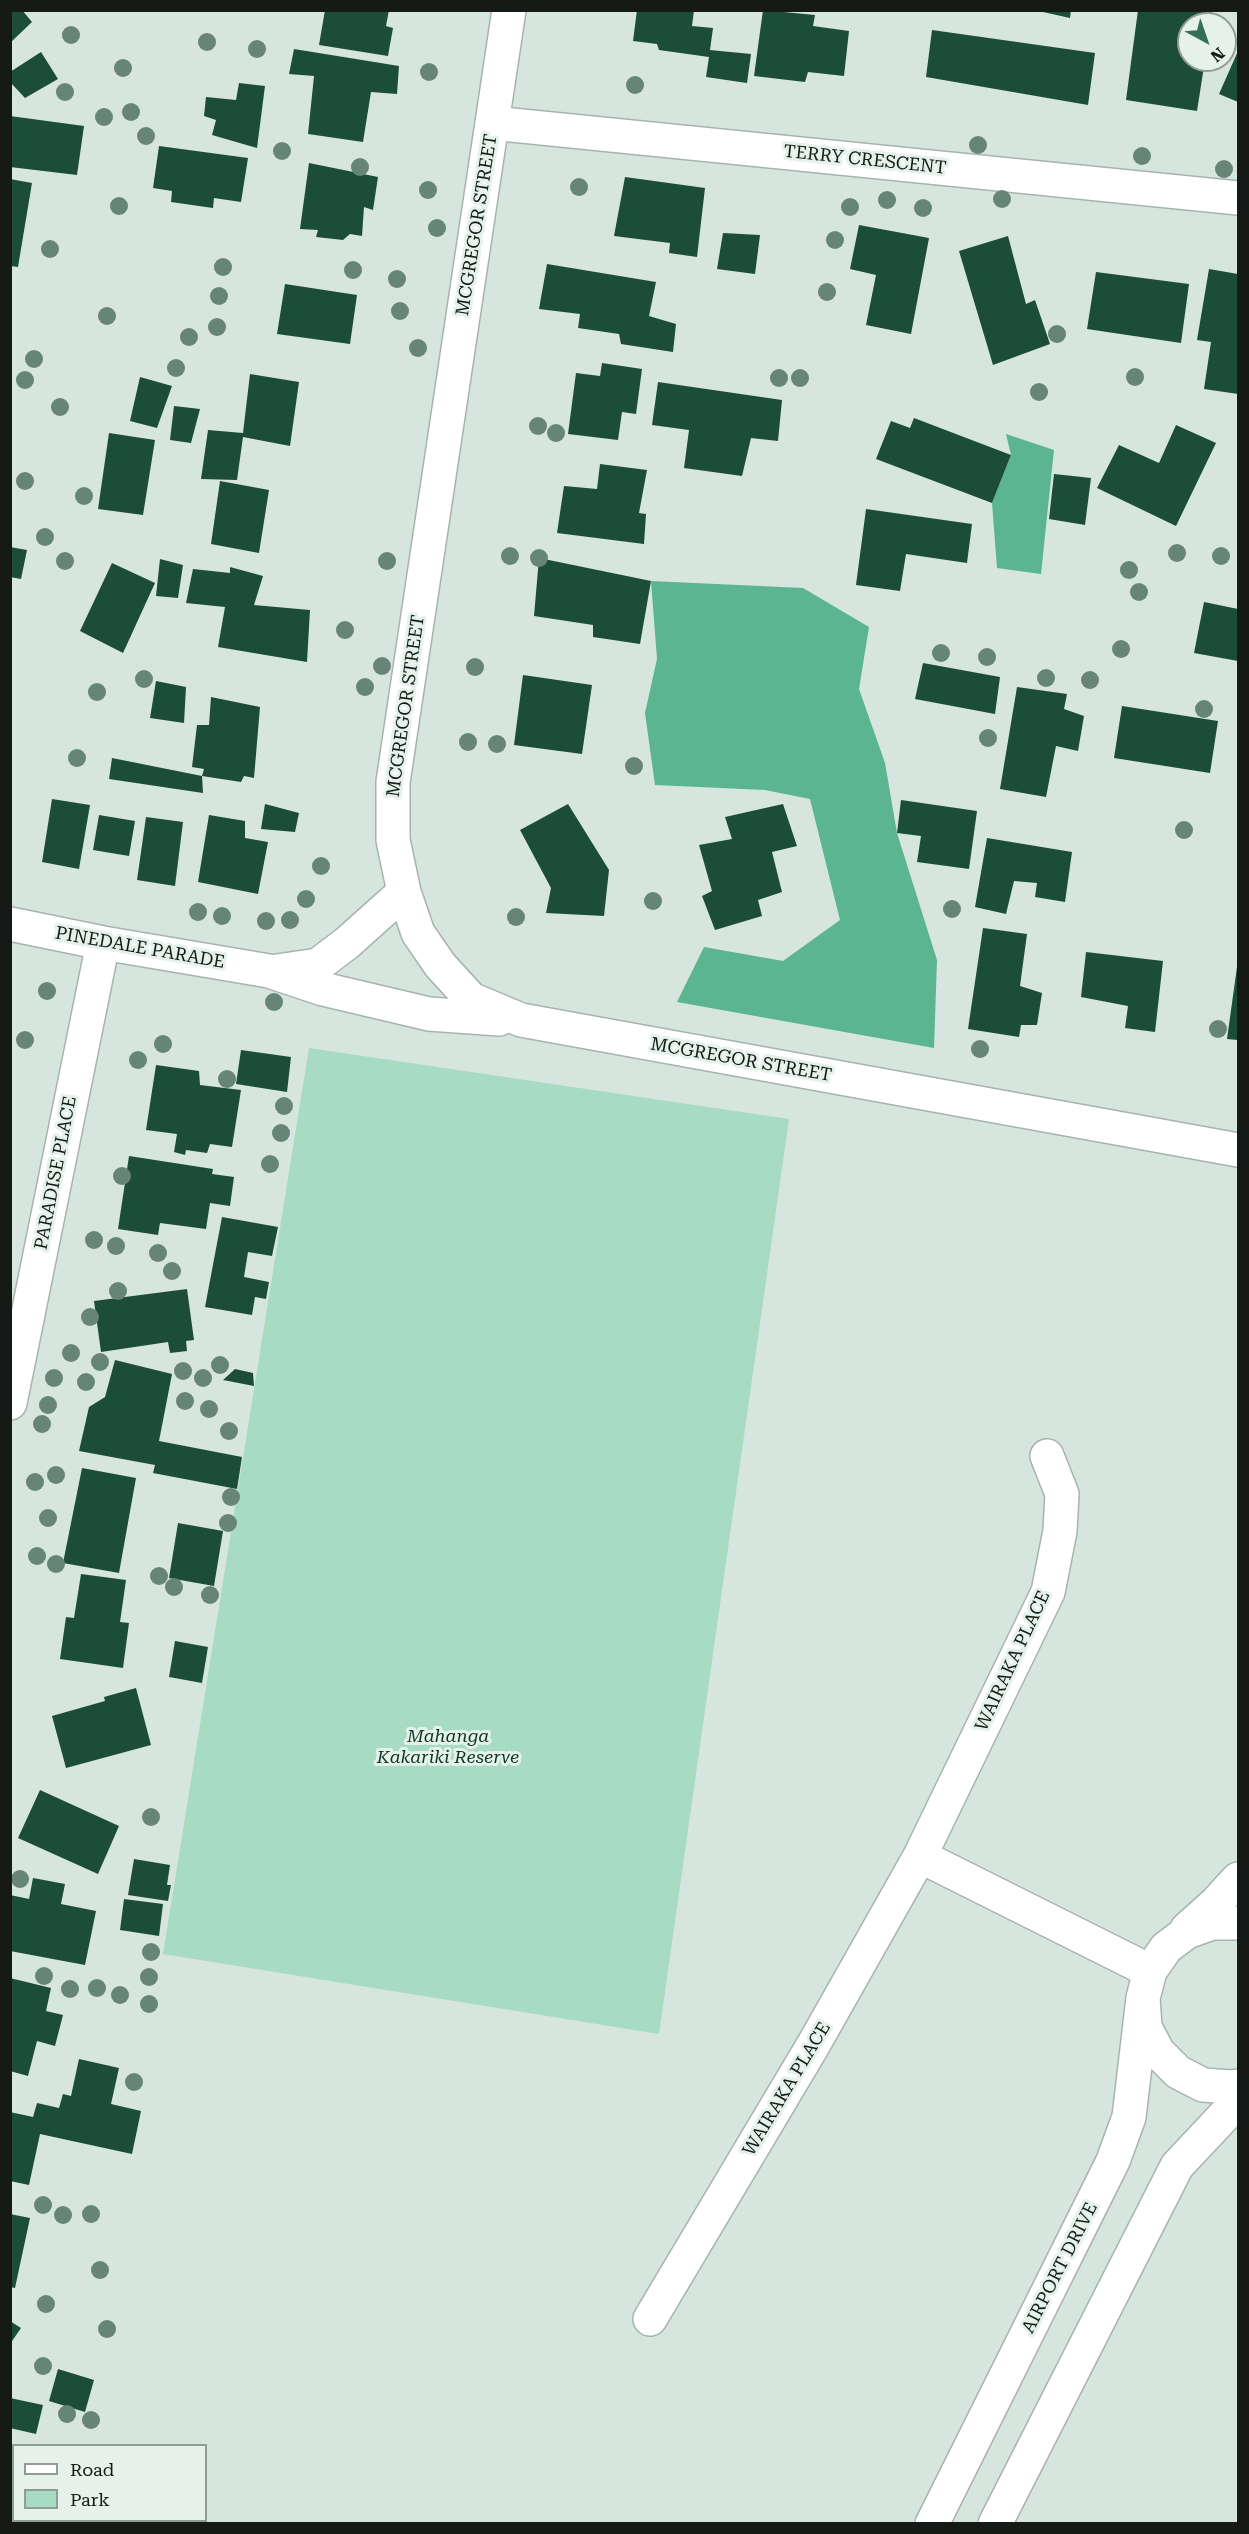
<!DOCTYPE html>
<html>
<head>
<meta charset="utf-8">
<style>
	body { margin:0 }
	#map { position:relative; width:1249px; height:2534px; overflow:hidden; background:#d6e5de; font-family:"Roboto Serif",serif }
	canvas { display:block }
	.frame { position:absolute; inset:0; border:12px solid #151a17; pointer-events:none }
	.legend { position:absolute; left:12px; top:2444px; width:195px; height:78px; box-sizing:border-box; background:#e4f2eb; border:2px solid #919c96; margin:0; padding:8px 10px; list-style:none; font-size:18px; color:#151a17 }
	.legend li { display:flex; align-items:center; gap:12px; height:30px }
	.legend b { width:30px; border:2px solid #919c96 }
	.north { position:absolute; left:1177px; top:12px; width:60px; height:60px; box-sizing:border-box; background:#e4f2eb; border:2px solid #919c96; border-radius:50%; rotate:140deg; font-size:16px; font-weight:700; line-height:24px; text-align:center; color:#151a17 }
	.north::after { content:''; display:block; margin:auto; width:21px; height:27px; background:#366f57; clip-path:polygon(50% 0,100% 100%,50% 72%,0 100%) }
</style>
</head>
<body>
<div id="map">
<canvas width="1249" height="2534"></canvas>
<div class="frame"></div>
<ul class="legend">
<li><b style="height:8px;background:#fff"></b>Road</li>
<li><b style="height:16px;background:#a7dbc3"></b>Park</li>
</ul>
<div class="north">N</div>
</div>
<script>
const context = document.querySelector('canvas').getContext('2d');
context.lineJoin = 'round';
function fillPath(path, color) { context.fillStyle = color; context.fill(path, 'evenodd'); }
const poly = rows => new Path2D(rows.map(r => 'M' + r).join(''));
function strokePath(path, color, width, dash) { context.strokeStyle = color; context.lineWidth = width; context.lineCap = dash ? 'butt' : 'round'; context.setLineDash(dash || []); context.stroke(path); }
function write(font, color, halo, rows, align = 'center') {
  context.font = font + ' "Roboto Serif",serif'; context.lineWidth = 6; context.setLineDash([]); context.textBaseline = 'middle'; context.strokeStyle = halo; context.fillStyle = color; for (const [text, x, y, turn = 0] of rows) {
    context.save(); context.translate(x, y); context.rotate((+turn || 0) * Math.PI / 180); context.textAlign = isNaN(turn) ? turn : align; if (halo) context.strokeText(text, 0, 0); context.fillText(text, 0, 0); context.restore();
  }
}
fillPath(poly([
	[309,1048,789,1119,659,2034,163,1954]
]), '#a7dbc3');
fillPath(poly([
	[1006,434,1054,450,1041,574,997,568,992,503,1011,455],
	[651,581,803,588,869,627,859,689,885,763,897,833,937,960,934,1048,677,1002,704,947,783,961,840,920,810,799,765,790,655,785,645,713,657,659]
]), '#5bb590');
fillPath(poly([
	[10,10,22,10,32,22,10,43],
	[325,10,389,10,386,26,393,28,388,56,319,45],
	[637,10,694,10,692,26,713,28,710,50,751,54,747,83,706,77,709,57,659,50,657,44,633,41],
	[763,10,815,15,813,26,849,31,844,76,808,72,805,82,754,76],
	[1034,10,1071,10,1070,18],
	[1138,10,1212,10,1210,24,1189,24,1189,60,1205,60,1197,111,1126,100],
	[932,30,1095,53,1088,105,926,77],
	[294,49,399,66,397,94,371,92,363,142,308,134,314,76,289,74],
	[1238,51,1238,102,1219,94],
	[41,52,58,79,25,98,10,82,10,72],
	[239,83,265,86,257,148,212,135,216,120,204,116,206,97,236,100],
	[10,116,84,126,77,175,10,167],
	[159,146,248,158,241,202,214,198,213,208,171,202,172,191,153,188],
	[309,163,378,177,373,210,364,207,362,236,350,234,343,240,316,237,318,230,300,229],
	[625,177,705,188,697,257,669,253,670,243,614,236],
	[10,179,32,183,18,267,10,266],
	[859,225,929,238,911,334,866,325,876,275,850,269],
	[723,233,760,235,755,274,717,269],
	[1008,236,1026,304,1035,300,1050,344,993,365,959,251],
	[547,264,656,282,649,316,676,324,673,352,621,344,619,334,578,328,580,314,539,309],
	[1209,269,1238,274,1238,394,1204,389,1211,342,1197,340],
	[1096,272,1189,284,1181,343,1087,329],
	[285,284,357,295,350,344,277,334],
	[602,363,642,369,636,414,622,412,618,440,568,434,576,373,600,376],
	[250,374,299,382,290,446,243,437,237,480,201,479,208,430,243,433],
	[140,377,172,386,157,428,130,421],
	[658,382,782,400,778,441,751,438,742,476,684,468,689,430,652,425],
	[174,406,200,409,191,443,170,440],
	[914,418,1011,455,992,503,876,459,891,421,910,428],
	[1176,425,1216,443,1176,526,1097,488,1119,445,1159,463],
	[109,433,155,440,143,515,98,509],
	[600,464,647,470,639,513,646,514,644,544,557,533,564,486,597,489],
	[1054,474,1091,478,1085,525,1049,519],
	[220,481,269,490,259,553,211,544],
	[866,509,972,524,967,563,906,554,900,591,856,585],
	[10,547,27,550,21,579,10,577],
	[539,558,651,581,640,644,593,637,593,625,534,616],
	[160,559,183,565,178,598,156,596],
	[112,563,155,583,123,653,80,631],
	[230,567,263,576,254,605,310,610,307,662,218,647,225,607,186,603,193,569,230,573],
	[1204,602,1238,609,1238,661,1194,653],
	[923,663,1000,677,995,714,915,699],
	[523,675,592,685,582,754,514,745],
	[156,681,186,687,184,723,150,718],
	[1017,687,1067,694,1064,709,1084,716,1078,751,1056,746,1046,797,1000,789],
	[211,697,260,707,254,778,244,776,241,782,202,776,203,793,109,779,112,758,202,776,204,769,192,767,197,725,209,725],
	[1122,706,1218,721,1210,773,1114,758],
	[52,799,90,805,79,869,42,862],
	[901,800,977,811,969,869,917,862,921,836,897,833],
	[265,804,299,813,295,832,261,829],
	[568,804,609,870,604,916,546,913,551,888,520,830],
	[783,804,797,846,772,852,782,892,758,900,762,916,715,930,702,896,712,891,699,845,732,839,725,817],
	[99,815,135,821,129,856,93,850],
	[209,815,245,821,245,838,268,842,258,894,198,882],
	[146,817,183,822,175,886,137,880],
	[987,838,1072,852,1065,902,1035,897,1037,883,1014,881,1006,914,975,907],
	[983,928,1027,934,1020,986,1042,993,1037,1025,1021,1025,1019,1037,968,1029],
	[1086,952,1163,961,1155,1032,1125,1028,1128,1006,1081,997],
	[1237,967,1238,967,1238,1040,1227,1039],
	[241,1050,291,1057,287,1092,236,1084],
	[156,1065,199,1071,200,1085,241,1090,232,1147,210,1144,207,1153,186,1150,185,1155,174,1152,177,1134,146,1130],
	[129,1156,213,1169,212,1174,234,1177,230,1206,210,1203,206,1229,160,1223,158,1235,118,1229],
	[222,1217,278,1227,272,1256,248,1252,244,1277,269,1282,266,1299,255,1297,252,1315,205,1307],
	[187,1289,194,1340,186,1341,187,1351,170,1353,168,1342,101,1352,94,1301],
	[115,1360,172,1374,159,1441,242,1457,237,1489,153,1473,155,1465,79,1451,89,1407,105,1397],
	[235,1369,253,1373,254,1386,223,1380],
	[82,1468,136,1478,119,1573,63,1563],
	[178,1523,223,1531,214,1586,169,1578],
	[81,1574,126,1580,120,1622,129,1623,123,1668,60,1659,66,1617,74,1618],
	[175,1641,208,1647,202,1683,169,1677],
	[136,1688,151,1745,66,1768,52,1716,105,1701,104,1697],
	[40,1790,119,1826,98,1874,18,1838],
	[134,1859,170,1865,167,1885,171,1885,168,1901,128,1895],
	[33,1878,65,1884,61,1904,96,1911,85,1965,10,1951,10,1895,29,1899],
	[124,1899,163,1904,159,1936,120,1930],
	[10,1978,51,1988,46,2011,63,2015,55,2046,37,2041,28,2076,10,2071],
	[79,2059,119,2068,111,2104,141,2111,132,2154,40,2134,29,2185,10,2181,10,2112,33,2117,37,2103,59,2108,63,2094,71,2096],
	[10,2214,30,2218,15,2288,10,2287],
	[10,2321,21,2328,10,2344],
	[58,2369,94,2380,85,2412,49,2401],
	[10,2398,43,2405,36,2434,10,2428],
	[20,2520,58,2520,58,2524,20,2524]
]), '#1c4d39');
const minor = poly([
	[509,10,393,782,393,840,404,892,418,933,440,965,471,999,521,1020,1238,1150],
	[492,123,1238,198],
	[10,924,103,943,269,971,323,989,429,1014,499,1019],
	[277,971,318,965,347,943,404,892],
	[10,1403,103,943],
	[920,1856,1150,1971],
	[650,2319,815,2042,920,1856,1048,1592,1060,1531,1062,1494,1047,1456]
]);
const major = poly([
	[1238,1923,1212,1923,1187,1932,1166,1948,1150,1971,1143,1998,1145,2027,1158,2052,1178,2072,1203,2085,1232,2087,1238,2086],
	[1187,1929,1216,1903,1238,1879],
	[932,2524,1113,2161,1129,2117,1143,1998],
	[995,2524,1177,2166,1238,2101]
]);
strokePath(minor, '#a7b4ae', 36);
strokePath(major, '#a7b4ae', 36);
strokePath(minor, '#fff', 33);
strokePath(major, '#fff', 33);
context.fillStyle = '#678479';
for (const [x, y] of [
	[71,35],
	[207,42],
	[257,49],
	[123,68],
	[429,72],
	[635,85],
	[65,92],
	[131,112],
	[104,117],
	[146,136],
	[978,145],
	[282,151],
	[1142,156],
	[360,167],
	[1224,169],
	[579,187],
	[428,190],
	[1002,199],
	[887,200],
	[119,206],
	[850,207],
	[923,208],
	[437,228],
	[835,240],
	[50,249],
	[223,267],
	[353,270],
	[397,279],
	[827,292],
	[219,296],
	[400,311],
	[107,316],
	[217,327],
	[1057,334],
	[189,337],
	[418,348],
	[34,359],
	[176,368],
	[1135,377],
	[779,378],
	[800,378],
	[25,380],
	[1039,392],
	[60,407],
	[538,426],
	[556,433],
	[25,481],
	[84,496],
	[45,537],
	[1177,553],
	[510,556],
	[1221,556],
	[539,558],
	[65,561],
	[387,561],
	[1129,570],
	[1139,592],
	[345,630],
	[1121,649],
	[941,653],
	[987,657],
	[382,666],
	[475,667],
	[1046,678],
	[144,679],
	[1090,680],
	[365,687],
	[97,692],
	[1204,709],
	[988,738],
	[468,742],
	[497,744],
	[77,758],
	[634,766],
	[1184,830],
	[321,866],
	[306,899],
	[653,901],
	[952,909],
	[198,912],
	[222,916],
	[516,917],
	[290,920],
	[266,921],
	[47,991],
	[274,1002],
	[1218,1029],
	[25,1040],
	[163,1044],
	[980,1049],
	[138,1060],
	[227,1079],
	[284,1106],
	[281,1133],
	[270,1164],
	[122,1176],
	[94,1240],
	[116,1246],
	[158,1253],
	[172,1271],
	[118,1291],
	[90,1317],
	[71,1353],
	[100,1362],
	[220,1365],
	[183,1371],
	[54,1378],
	[203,1378],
	[86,1382],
	[185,1401],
	[48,1405],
	[209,1409],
	[42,1424],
	[229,1431],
	[56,1475],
	[35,1482],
	[231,1497],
	[48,1518],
	[228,1523],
	[37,1556],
	[56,1564],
	[159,1576],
	[174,1587],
	[210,1595],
	[151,1817],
	[20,1879],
	[151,1952],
	[44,1976],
	[149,1977],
	[97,1988],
	[70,1989],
	[120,1995],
	[149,2004],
	[134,2082],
	[43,2205],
	[91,2214],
	[63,2215],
	[100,2270],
	[46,2304],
	[107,2329],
	[43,2366],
	[67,2414],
	[91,2420]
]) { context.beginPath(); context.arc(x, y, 9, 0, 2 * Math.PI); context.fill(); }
write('18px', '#151a17', '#e4f2eb', [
	["TERRY CRESCENT",865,160,6],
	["MCGREGOR STREET",477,225,-81],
	["MCGREGOR STREET",406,706,-82],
	["PINEDALE PARADE",140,948,10],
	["MCGREGOR STREET",741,1060,10],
	["PARADISE PLACE",56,1173,-79],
	["WAIRAKA PLACE",1013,1661,-65],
	["WAIRAKA PLACE",787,2089,-59],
	["AIRPORT DRIVE",1060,2268,-63]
]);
write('italic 18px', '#0c3526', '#e4f2eb', [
	["Mahanga",448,1737],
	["Kakariki Reserve",448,1758]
]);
</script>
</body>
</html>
